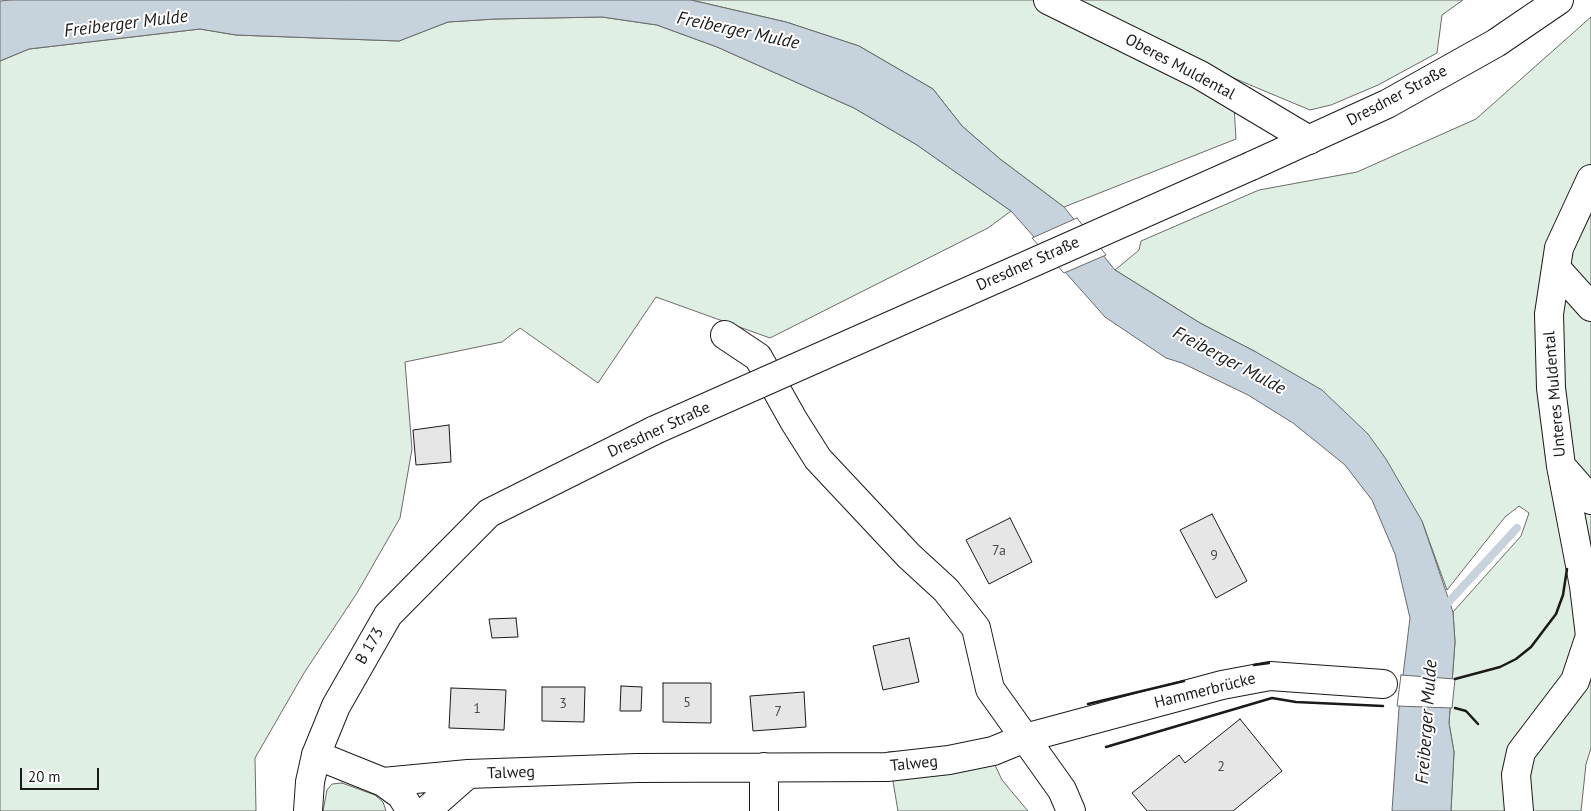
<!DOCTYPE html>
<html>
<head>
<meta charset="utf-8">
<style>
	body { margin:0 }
	#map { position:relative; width:1591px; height:811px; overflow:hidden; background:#fff; font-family:"PT Sans",sans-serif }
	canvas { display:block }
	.scale { position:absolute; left:20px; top:768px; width:79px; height:22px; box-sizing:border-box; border:2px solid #1a1a1a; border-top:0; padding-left:6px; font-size:15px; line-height:18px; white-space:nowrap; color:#1a1a1a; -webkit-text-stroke:4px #fff; paint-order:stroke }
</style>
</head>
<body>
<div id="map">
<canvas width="1591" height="811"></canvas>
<div class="scale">20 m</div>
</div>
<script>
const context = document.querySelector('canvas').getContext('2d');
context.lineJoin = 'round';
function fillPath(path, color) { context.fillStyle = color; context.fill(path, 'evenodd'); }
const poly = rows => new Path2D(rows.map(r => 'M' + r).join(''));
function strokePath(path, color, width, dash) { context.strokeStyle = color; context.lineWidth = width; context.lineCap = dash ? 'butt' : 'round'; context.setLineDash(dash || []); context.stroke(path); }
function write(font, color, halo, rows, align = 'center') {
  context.font = font + ' "PT Sans",sans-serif'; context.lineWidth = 4; context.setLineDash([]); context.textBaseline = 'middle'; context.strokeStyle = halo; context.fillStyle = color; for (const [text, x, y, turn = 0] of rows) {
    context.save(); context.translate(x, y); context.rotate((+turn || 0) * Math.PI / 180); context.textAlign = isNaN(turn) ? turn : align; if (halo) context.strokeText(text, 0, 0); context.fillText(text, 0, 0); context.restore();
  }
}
const green = poly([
	[691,0,1463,0,1442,15,1437,53,1378,85,1331,105,1310,110,1212,69,1234,106,1236,139,1064,207,1000,159,962,126,933,89,859,46,786,22,691,0],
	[602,17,657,25,717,47,854,108,917,145,1011,211,988,228,770,338,656,297,598,383,520,328,502,342,405,362,412,449,400,518,357,593,304,673,255,758,256,811,0,811,0,61,29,49,200,29,236,35,399,41,448,22,495,19,602,17],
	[1591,17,1591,748,1586,764,1581,811,1451,811,1454,752,1449,723,1455,642,1453,612,1521,536,1529,513,1519,506,1505,517,1447,590,1422,521,1256,352,1200,323,1115,270,1139,250,1141,241,1259,190,1357,172,1476,119,1591,17],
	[986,746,1002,780,1028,811,898,811,888,752,986,746],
	[342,783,375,795,383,802,386,811,323,811,327,790,332,784,342,783]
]);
fillPath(green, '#e0efe3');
strokePath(green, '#6a6a6a', 1);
const water = poly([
	[10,0,691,0,786,22,859,46,933,89,962,126,1000,159,1064,207,1115,270,1200,323,1256,352,1322,390,1368,434,1386,459,1422,521,1453,612,1455,642,1449,723,1454,752,1451,811,1392,811,1399,708,1410,618,1395,554,1372,500,1345,465,1293,423,1248,395,1182,363,1166,358,1105,317,1011,211,917,145,854,108,717,47,657,25,602,17,495,19,448,22,399,41,236,35,200,29,29,49,0,61,0,1,10,0]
]);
fillPath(water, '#c6d2dc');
strokePath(water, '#6a6a6a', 1);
const pier = poly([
	[1077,218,1106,255,1064,273,1032,238,1077,218],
	[1401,675,1455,679,1452,708,1397,706,1401,675]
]);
fillPath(pier, '#fff');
strokePath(pier, '#6a6a6a', 1);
strokePath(poly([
	[1444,607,1517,528]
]), '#c6d2dc', 8);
const building = poly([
	[449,425,451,462,416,465,413,430,449,425],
	[1212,514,1247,581,1216,598,1180,530,1212,514],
	[1010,518,1032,562,989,584,966,540,1010,518],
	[516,618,518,637,492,638,489,619,516,618],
	[909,638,919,682,883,690,873,646,909,638],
	[663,683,711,683,711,723,663,722,663,683],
	[621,686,642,687,641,711,620,711,621,686],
	[542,687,585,687,584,722,542,721,542,687],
	[451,688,506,690,504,730,449,728,451,688],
	[804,692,806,727,753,731,750,696,804,692],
	[1240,719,1282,771,1233,811,1147,811,1132,793,1179,755,1185,763,1240,719]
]);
fillPath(building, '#e6e6e6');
strokePath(building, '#1a1a1a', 1);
const minor = poly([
	[1048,0,1200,75,1309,140],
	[1556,268,1591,307],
	[725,335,758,357,794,421,818,459,909,556,946,590,976,628,990,689,1062,790,1071,811],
	[1562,467,1591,500],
	[316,755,383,782,468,774,637,768,887,767,949,760,993,751,1025,738,1222,685,1270,676,1383,684],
	[764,767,764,811],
	[383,782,401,795,411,811],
	[426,811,468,774],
	[1519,811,1516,775,1521,752,1575,681,1590,636,1584,586,1561,466,1551,388,1549,314,1559,248,1591,179]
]);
const major = poly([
	[1251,166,1387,104,1496,43,1559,0],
	[308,811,310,782,316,755,336,706,388,615,489,513,655,430]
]);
strokePath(minor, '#1a1a1a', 30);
strokePath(major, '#1a1a1a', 30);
strokePath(minor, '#fff', 28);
strokePath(major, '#fff', 28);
const majorBridge = poly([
	[655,430,1251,166]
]);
strokePath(majorBridge, '#1a1a1a', 30, []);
strokePath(majorBridge, '#fff', 28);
strokePath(poly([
	[1254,665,1269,663],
	[1455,679,1500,667,1516,659,1531,647,1556,614,1563,595,1567,569],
	[1088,704,1184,681],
	[1455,708,1466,711,1478,724],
	[1106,747,1272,698,1296,702,1383,706]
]), '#1a1a1a', 2.5);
write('14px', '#4d4d4d', null, [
	["7a",999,551],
	["9",1214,556],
	["5",687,703],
	["3",563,704],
	["1",477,709],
	["7",778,712],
	["2",1221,767]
]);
write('16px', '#1a1a1a', '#fff', [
	["Oberes Muldental",1180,67,28],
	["Dresdner Straße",1397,96,-28],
	["Dresdner Straße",1028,264,-24],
	["Unteres Muldental",1555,394,-95],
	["Dresdner Straße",659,430,-25],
	["B 173",370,646,-60],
	["Hammerbrücke",1205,691,-14],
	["Talweg",914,764,-6],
	["Talweg",511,773,-2]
]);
write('italic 18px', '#1a1a1a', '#fff', [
	["Freiberger Mulde",126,24,-7],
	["Freiberger Mulde",738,31,12],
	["Freiberger Mulde",1229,361,28],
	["Freiberger Mulde",1427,722,-86]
]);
</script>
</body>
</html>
